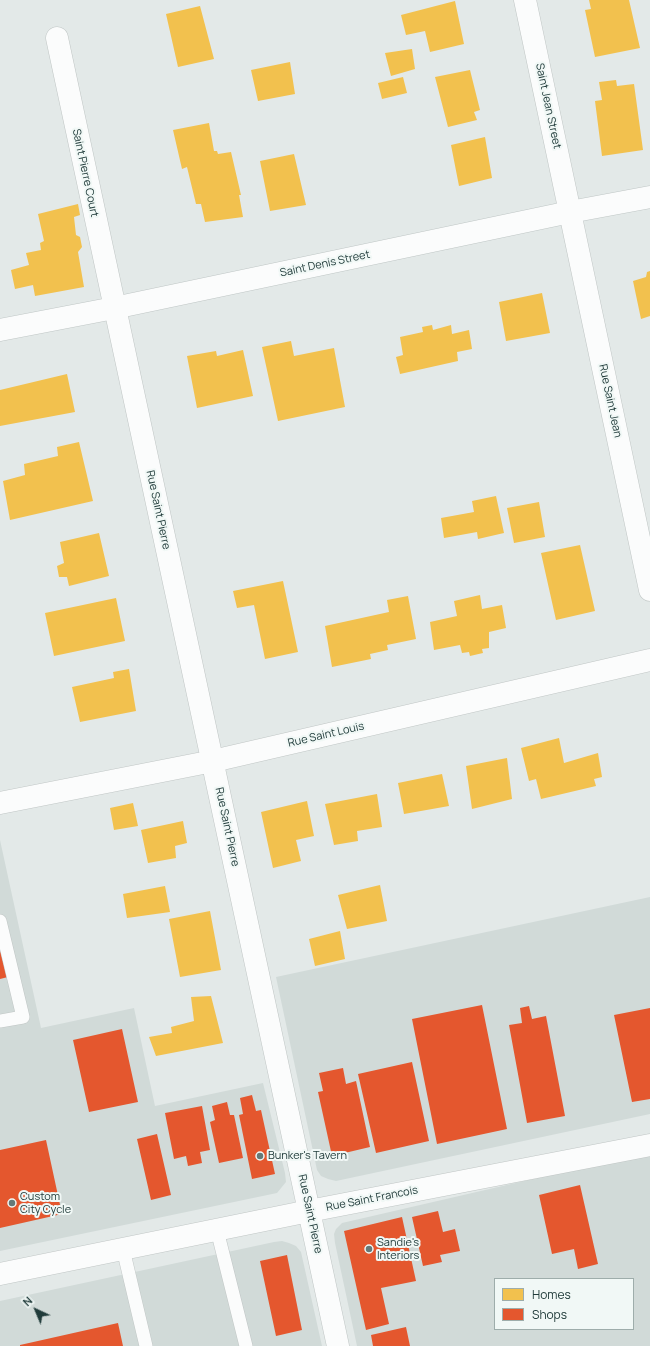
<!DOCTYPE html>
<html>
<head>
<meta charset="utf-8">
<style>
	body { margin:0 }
	#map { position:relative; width:650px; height:1346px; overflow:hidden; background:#e3e9e8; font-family:Manrope,sans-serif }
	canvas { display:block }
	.legend { position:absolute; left:494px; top:1278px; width:140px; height:52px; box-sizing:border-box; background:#f1f8f6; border:1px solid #9eadab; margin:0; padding:5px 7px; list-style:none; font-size:12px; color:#213c3b }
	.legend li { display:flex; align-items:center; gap:8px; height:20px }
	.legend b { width:20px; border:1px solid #9eadab }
	.north { position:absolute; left:16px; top:1290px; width:40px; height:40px; -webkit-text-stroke:3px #f1f8f6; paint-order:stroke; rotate:316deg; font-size:11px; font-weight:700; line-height:16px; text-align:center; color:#213c3b }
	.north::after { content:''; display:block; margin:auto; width:14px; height:18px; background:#213c3b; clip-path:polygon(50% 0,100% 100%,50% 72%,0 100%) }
</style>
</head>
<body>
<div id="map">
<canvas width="650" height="1346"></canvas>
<ul class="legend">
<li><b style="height:11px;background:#f2c14e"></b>Homes</li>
<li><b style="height:11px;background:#e4572e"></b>Shops</li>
</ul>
<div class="north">N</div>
</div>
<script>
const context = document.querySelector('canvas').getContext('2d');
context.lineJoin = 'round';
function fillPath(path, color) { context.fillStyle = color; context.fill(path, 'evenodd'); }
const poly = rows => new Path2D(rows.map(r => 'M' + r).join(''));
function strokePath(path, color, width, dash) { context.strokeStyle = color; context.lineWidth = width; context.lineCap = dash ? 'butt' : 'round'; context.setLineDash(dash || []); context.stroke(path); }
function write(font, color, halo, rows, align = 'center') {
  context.font = font + ' Manrope,sans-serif'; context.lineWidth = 4; context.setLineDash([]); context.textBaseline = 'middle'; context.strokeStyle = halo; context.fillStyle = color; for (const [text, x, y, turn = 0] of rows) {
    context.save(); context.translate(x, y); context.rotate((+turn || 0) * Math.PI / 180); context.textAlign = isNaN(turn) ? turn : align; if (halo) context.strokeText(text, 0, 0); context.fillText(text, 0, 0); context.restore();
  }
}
fillPath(poly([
	[0,840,41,1028,134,1008,155,1106,263,1083,285,1173,286,1182,277,1193,0,1251],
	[650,897,650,1114,336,1181,328,1179,321,1176,317,1170,276,977],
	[650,1152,650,1346,357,1346,335,1243,334,1234,336,1229,342,1223],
	[495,1279,633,1279,633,1329,495,1329],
	[282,1241,289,1243,296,1246,301,1252,322,1346,0,1346,0,1301,274,1242]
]), '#d1dad8');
fillPath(poly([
	[589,0,629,0,640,48,595,57,585,10,591,9],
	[455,1,464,44,430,52,425,31,406,35,401,15],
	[200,6,214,59,178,67,166,14],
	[412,49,415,69,391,76,385,53],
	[290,62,295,94,258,101,251,70],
	[470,70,480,110,474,112,477,120,448,127,435,77],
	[403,77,407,93,382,99,378,83],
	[616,80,617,86,634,84,643,150,602,156,595,101,602,100,599,82],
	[209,123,214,151,217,151,218,154,231,152,241,195,239,195,243,217,205,222,201,204,196,204,187,167,182,169,173,130],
	[485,137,492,178,459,186,451,145],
	[294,154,306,205,270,211,260,161],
	[78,204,80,215,74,217,76,235,80,237,82,247,78,252,84,287,35,296,33,285,15,289,11,270,29,265,26,253,41,250,40,243,44,241,38,214],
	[650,271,650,316,641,319,633,281,646,277,647,272],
	[542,293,550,333,506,341,499,302],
	[432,325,433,330,451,325,452,334,469,330,472,349,457,352,458,361,400,374,396,357,403,355,400,337,423,332,422,327],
	[291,341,294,356,334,348,345,407,278,421,262,347],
	[243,350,253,396,197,408,187,356,216,351,217,356],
	[67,374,75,412,0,426,0,390],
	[79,442,93,501,10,520,3,481,25,475,24,464,58,456,57,447],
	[496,496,504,533,478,539,477,532,444,538,441,518,474,512,472,501],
	[539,502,545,537,514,543,507,508],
	[99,533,109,576,69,586,67,577,59,577,57,566,64,563,60,542],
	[580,545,595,611,556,620,541,553],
	[283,581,298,652,265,659,254,605,237,608,233,591],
	[480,595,482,609,502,605,506,628,489,632,489,648,482,649,483,653,470,656,469,652,462,653,460,645,434,650,430,622,457,616,454,601],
	[408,596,416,639,387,645,388,650,370,654,371,659,332,667,325,626,389,612,387,600],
	[116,598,125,641,54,656,45,613],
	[129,669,136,711,80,722,72,687,114,678,113,672],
	[559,738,564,763,598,753,602,777,594,779,596,786,541,799,536,779,529,781,521,748],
	[507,758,512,799,472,809,466,766],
	[442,774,449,806,404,814,398,783],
	[377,794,382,827,357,831,358,841,334,845,325,804],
	[307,801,314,836,296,840,301,861,273,868,261,812],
	[133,803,138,826,114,830,110,808],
	[183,821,187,843,175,846,176,858,148,863,141,830],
	[380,885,387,921,347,929,338,895],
	[165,886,170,912,127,918,123,894],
	[210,911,221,970,180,977,169,919],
	[340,931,345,959,315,966,309,939],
	[211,996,223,1043,156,1056,149,1037,172,1033,171,1027,194,1021,191,997]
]), '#f2c14e');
fillPath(poly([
	[0,950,3,950,8,977,0,979],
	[482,1005,507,1129,437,1144,412,1019],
	[529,1006,532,1019,546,1016,565,1116,527,1123,509,1025,522,1023,520,1008],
	[650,1008,650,1099,632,1102,614,1015],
	[122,1029,138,1102,89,1112,73,1040],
	[412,1062,429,1141,376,1153,358,1074],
	[343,1068,346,1084,356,1081,370,1147,332,1156,318,1092,323,1091,319,1073],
	[252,1095,256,1111,261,1110,275,1174,252,1179,239,1115,243,1114,240,1098],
	[227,1102,230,1115,234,1115,243,1158,219,1163,210,1122,215,1120,212,1106],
	[202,1106,210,1150,200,1152,202,1163,188,1166,186,1156,174,1159,165,1113],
	[157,1134,171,1195,151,1200,137,1139],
	[46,1140,62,1214,0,1228,0,1150],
	[580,1185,598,1264,578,1269,574,1249,552,1254,539,1195],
	[438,1211,443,1232,455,1229,460,1251,440,1255,442,1262,423,1266,412,1217],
	[402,1217,416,1281,381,1288,389,1324,366,1330,344,1231],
	[287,1255,302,1330,276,1336,260,1261],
	[118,1323,123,1346,20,1346,20,1345],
	[406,1327,410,1346,373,1346,371,1335]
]), '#e4572e');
const lane = poly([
	[0,921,23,1017,0,1021],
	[217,1230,246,1346],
	[123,1249,146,1346]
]);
const street = poly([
	[525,0,650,590],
	[57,38,338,1346],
	[0,803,213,761,650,660],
	[0,1274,309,1211,650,1145]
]);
const secondary = poly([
	[0,330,114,308,570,212,650,197]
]);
strokePath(lane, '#c0c6c5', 14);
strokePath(street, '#c0c6c5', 23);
strokePath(secondary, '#bfc6c5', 23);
strokePath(lane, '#fbfcfc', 13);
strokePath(street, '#fbfcfc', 22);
strokePath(secondary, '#fbfcfc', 22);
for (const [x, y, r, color] of [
	[260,1156,4,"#657978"],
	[12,1203,4,"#657978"],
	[369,1249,4,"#657978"]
]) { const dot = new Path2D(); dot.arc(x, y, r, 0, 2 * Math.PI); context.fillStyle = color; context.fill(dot); strokePath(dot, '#f1f8f6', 1.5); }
write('11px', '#213c3b', '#f1f8f6', [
	["Saint Jean Street",548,106,78],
	["Saint Pierre Court",85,173,78],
	["Saint Denis Street",325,264,-12],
	["Rue Saint Jean",610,401,78],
	["Rue Saint Pierre",158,510,78],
	["Rue Saint Louis",326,735,-13],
	["Rue Saint Pierre",227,827,78],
	["Rue Saint Francois",372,1199,-11],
	["Rue Saint Pierre",310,1214,78]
]);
write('11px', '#213c3b', '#f1f8f6', [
	["Bunker's Tavern",268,1156],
	["Custom",20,1197],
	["City Cycle",20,1210],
	["Sandie's",377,1243],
	["Interiors",377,1256]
], 'left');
</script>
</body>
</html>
